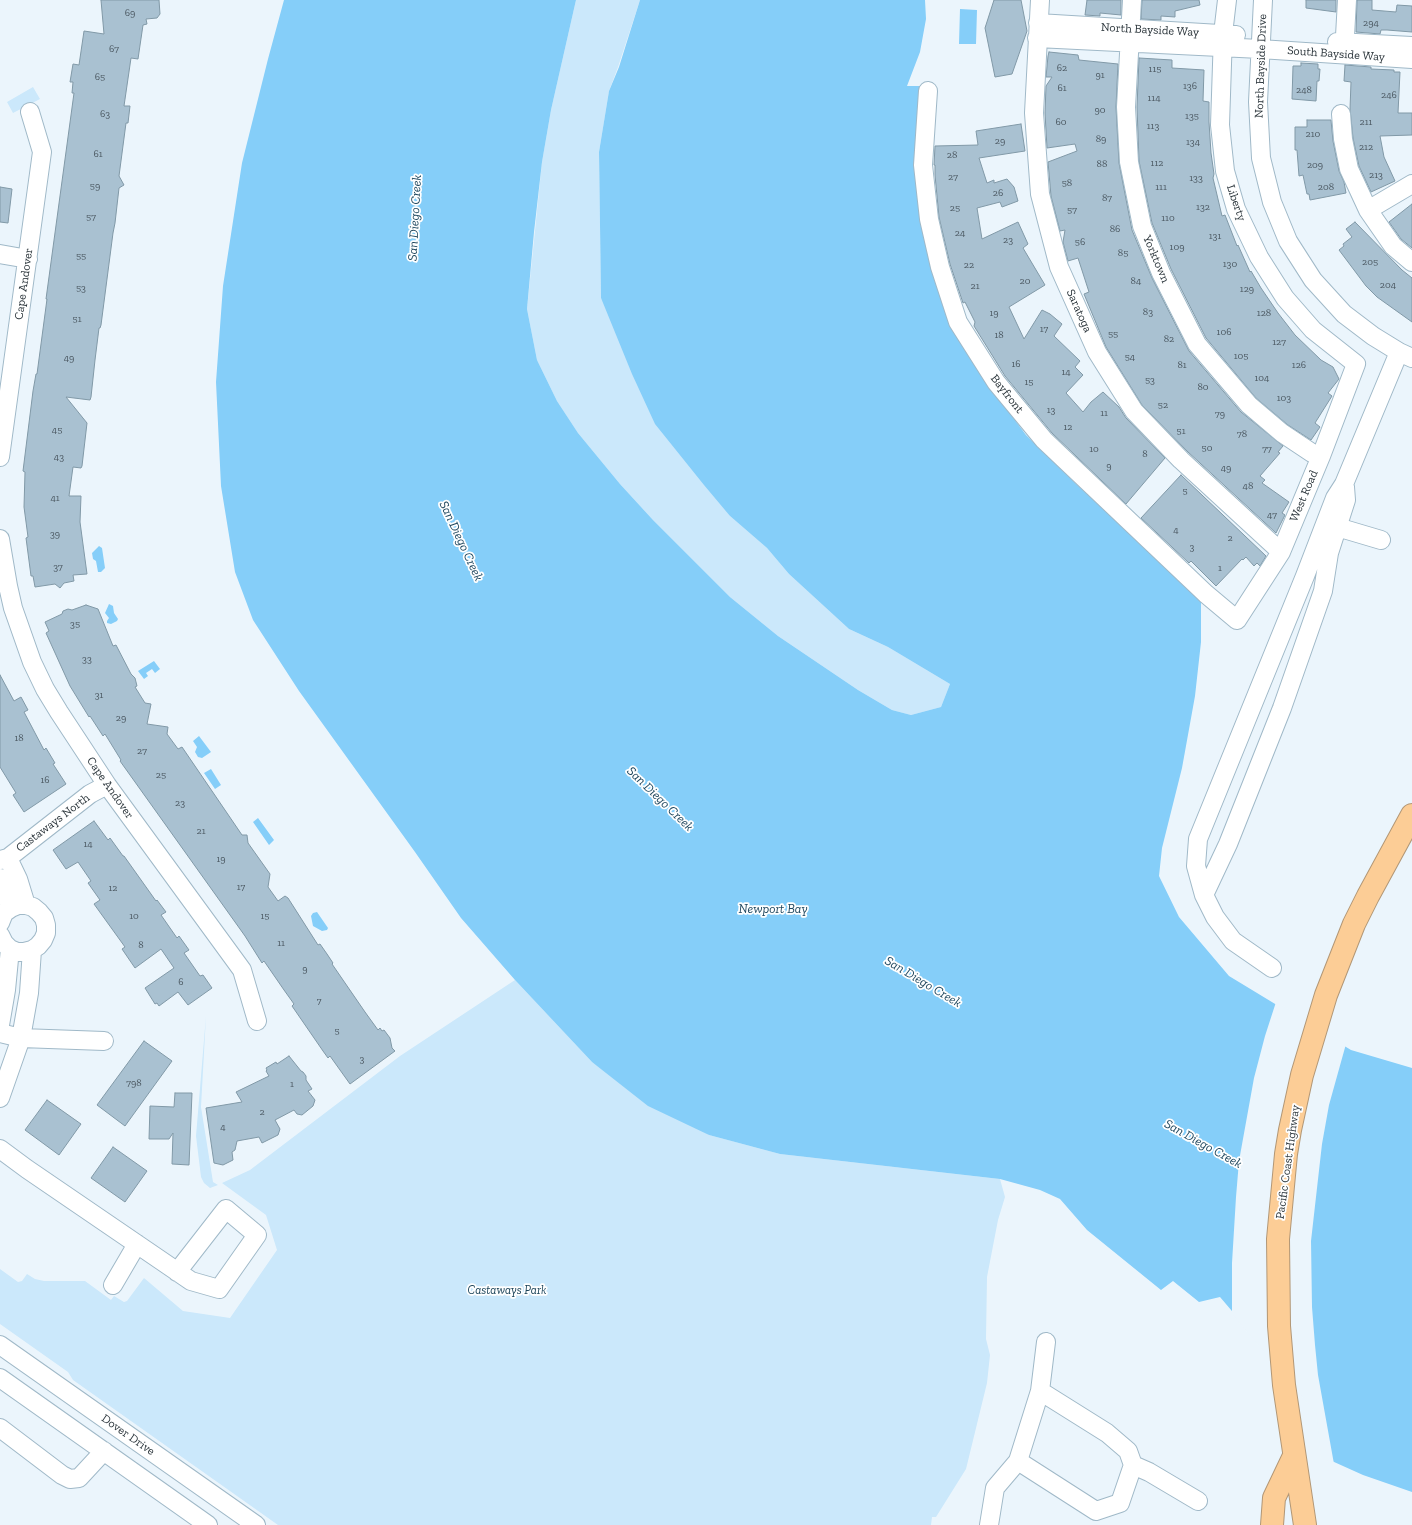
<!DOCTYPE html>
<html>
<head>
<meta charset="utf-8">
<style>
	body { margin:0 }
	canvas { display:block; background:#ebf5fc }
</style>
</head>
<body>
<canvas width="1412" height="1525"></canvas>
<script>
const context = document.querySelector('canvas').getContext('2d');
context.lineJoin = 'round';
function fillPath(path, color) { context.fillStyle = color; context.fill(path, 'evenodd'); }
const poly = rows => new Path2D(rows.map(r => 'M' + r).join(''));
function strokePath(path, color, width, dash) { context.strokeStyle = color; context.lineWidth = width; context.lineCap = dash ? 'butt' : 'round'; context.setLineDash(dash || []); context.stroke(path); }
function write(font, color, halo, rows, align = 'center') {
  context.font = font + ' "Zilla Slab",serif'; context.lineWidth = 3.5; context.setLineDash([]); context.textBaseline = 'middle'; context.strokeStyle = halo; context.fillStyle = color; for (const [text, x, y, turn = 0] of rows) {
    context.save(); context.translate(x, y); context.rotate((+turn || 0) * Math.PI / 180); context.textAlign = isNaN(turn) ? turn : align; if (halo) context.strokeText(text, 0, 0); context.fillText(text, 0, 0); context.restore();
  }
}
fillPath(poly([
	[576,0,640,0,618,67,609,91,599,152,601,298,730,516,767,548,789,574,849,629,888,647,950,684,941,707,911,715,892,710,858,690,778,636,730,597,653,520,620,484,578,433,557,401,537,360,527,309,542,162,551,110],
	[33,87,40,99,13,113,7,102],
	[515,980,592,1062,709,1135,780,1154,1000,1179,1005,1197,998,1220,987,1277,986,1339,990,1355,987,1383,966,1469,936,1517,932,1517,931,1525,278,1525,73,1380,68,1372,0,1324,0,1269,18,1282,22,1281,27,1274,35,1279,44,1281,85,1281,111,1300,114,1296,124,1302,127,1301,144,1278,183,1311,230,1318,277,1250,266,1215,222,1183,250,1170,400,1056],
	[206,1016,201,1107,213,1182,218,1185,210,1188,204,1183,201,1177,196,1136]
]), '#cbe8fb');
fillPath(poly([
	[284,0,576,0,551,110,542,162,534,232,527,309,537,360,557,401,578,433,620,484,653,520,730,597,778,636,858,690,892,710,911,715,941,707,950,684,888,647,849,629,789,574,767,548,730,516,704,485,655,424,632,374,601,298,599,152,609,91,619,67,640,0,925,0,926,19,920,52,907,86,921,86,927,241,986,381,1026,435,1073,481,1201,600,1201,642,1195,696,1182,768,1162,848,1159,876,1179,917,1229,976,1351,1050,1412,1068,1412,1492,1363,1475,1323,1457,1318,1412,1220,1297,1199,1302,1173,1281,1161,1290,1087,1230,1060,1199,1040,1190,1000,1179,780,1154,709,1135,648,1106,592,1062,515,980,461,918,415,852,299,691,253,620,235,572,221,486,216,382,223,286,242,163,268,59],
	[960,9,977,10,976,44,959,44],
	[99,546,102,548,105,568,101,572,98,572,96,561,93,559,92,553],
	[109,604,113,606,114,613,118,619,117,621,111,624,107,623,107,621,109,618,105,613],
	[154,661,160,669,155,673,152,669,146,673,148,676,144,679,138,671],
	[199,736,211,752,202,758,198,757,195,752,197,747,193,741],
	[211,769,221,785,215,789,204,773],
	[258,818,274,840,269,845,253,822],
	[317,912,328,928,327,930,322,931,313,926,311,916,313,913]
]), '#85cef9');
fillPath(poly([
	[1276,1002,1346,1044,1329,1105,1322,1144,1311,1241,1312,1307,1315,1345,1318,1375,1334,1464,1321,1458,1316,1413,1232,1314,1232,1263,1236,1197,1239,1161,1254,1078,1265,1036]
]), '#ebf5fc');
const building = poly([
	[101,0,159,0,160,14,157,18,146,19,147,24,143,25,138,59,131,58,124,106,130,106,128,123,126,123,119,176,124,185,119,188,115,223,113,233,101,325,100,328,99,328,95,360,91,397,90,400,66,397,87,423,82,466,81,468,73,467,69,496,81,496,80,522,87,574,73,575,74,581,64,583,60,588,55,584,35,587,33,576,31,576,26,538,28,537,24,507,25,472,23,471,33,391,36,374,37,374,47,299,46,299,74,93,72,93,73,82,70,82,73,64,79,65,84,31,104,34,101,0],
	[994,0,1021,0,1027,31,1012,74,995,77,985,28,994,0],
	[1087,0,1121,0,1121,15,1100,13,1100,16,1085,15,1087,0],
	[1142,0,1199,0,1200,5,1175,11,1175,17,1161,16,1161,20,1141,19,1142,0],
	[1306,0,1336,0,1336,12,1306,8,1306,0],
	[1357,0,1372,0,1372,10,1396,12,1397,5,1412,6,1412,32,1387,30,1381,30,1380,34,1356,32,1357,0],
	[1049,52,1078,55,1079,60,1118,64,1116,107,1119,163,1132,230,1152,278,1189,351,1241,412,1283,446,1278,452,1280,453,1260,476,1265,480,1262,483,1289,502,1282,513,1285,515,1276,533,1188,452,1142,405,1106,347,1084,294,1089,292,1078,258,1068,261,1063,242,1065,230,1060,231,1051,196,1048,162,1077,151,1075,144,1047,148,1045,113,1046,86,1052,77,1046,77,1048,56,1049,52],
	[1139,58,1172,60,1172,68,1204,70,1203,101,1209,102,1209,122,1211,153,1214,174,1213,178,1222,216,1225,215,1237,246,1238,245,1250,272,1251,271,1261,288,1278,313,1295,335,1321,360,1333,367,1339,379,1328,393,1332,396,1315,423,1320,427,1311,440,1288,425,1256,398,1206,338,1171,269,1152,223,1139,161,1137,107,1139,58],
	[1301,63,1318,64,1318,69,1320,69,1319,81,1317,81,1316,101,1292,99,1293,66,1301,66,1301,63],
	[1345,65,1371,67,1371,69,1394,70,1394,72,1400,72,1398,113,1412,113,1412,135,1380,136,1384,157,1395,181,1371,192,1359,166,1353,138,1350,109,1351,82,1344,81,1345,65],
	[1307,120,1331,120,1333,141,1339,171,1344,182,1346,193,1310,200,1309,194,1307,194,1303,175,1299,176,1297,150,1295,150,1295,127,1307,127,1307,120],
	[1021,124,1025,151,979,158,987,183,994,180,994,183,1007,179,1014,187,1018,201,1002,207,1000,202,977,208,982,239,1018,222,1028,244,1023,248,1045,285,1009,307,1024,339,1042,310,1050,314,1062,324,1054,336,1080,361,1075,367,1083,375,1066,393,1083,412,1091,402,1103,392,1119,407,1126,418,1165,458,1126,504,1052,433,1005,376,974,326,975,322,965,302,963,303,950,264,939,217,935,175,935,165,934,165,935,146,978,145,976,131,1021,124],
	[0,187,12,189,8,223,0,222,0,187],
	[1412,204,1412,248,1401,239,1389,222,1412,204],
	[1355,222,1402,270,1412,278,1412,322,1377,297,1366,286,1339,250,1344,246,1343,244,1352,237,1346,229,1355,222],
	[1181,475,1266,556,1260,566,1257,563,1254,566,1246,557,1243,560,1242,559,1216,586,1191,561,1189,563,1141,518,1181,475],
	[86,605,98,609,113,646,116,645,131,674,135,678,137,686,135,687,145,703,151,704,147,724,168,727,167,734,178,749,182,747,242,835,247,835,248,843,270,874,268,887,278,901,285,896,288,898,318,945,320,944,327,954,333,963,332,964,365,1012,378,1030,380,1028,382,1031,384,1030,390,1038,392,1048,395,1051,350,1084,330,1056,328,1058,323,1051,292,1006,294,1004,284,990,264,961,262,963,245,936,120,761,121,760,105,734,103,736,90,716,89,717,70,686,46,633,49,631,45,622,62,614,63,611,68,609,72,610,86,605],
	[0,675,14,701,21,697,28,710,24,712,44,750,46,748,55,763,53,764,66,784,24,812,13,795,16,793,0,767,0,675],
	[94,821,108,840,110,838,123,856,124,856,156,901,157,900,166,912,161,915,177,938,179,936,189,950,184,953,200,976,203,975,212,988,188,1005,178,992,159,1006,157,1003,155,1004,145,988,174,968,161,949,135,968,122,949,125,947,94,904,100,900,88,883,91,881,78,862,66,869,53,850,94,821],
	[144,1041,172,1061,125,1126,97,1105,144,1041],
	[289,1056,301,1071,303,1072,306,1076,306,1080,312,1089,308,1091,315,1100,313,1106,302,1115,297,1114,294,1110,275,1120,280,1129,278,1135,262,1143,259,1137,237,1141,235,1150,232,1152,233,1160,223,1165,214,1163,206,1108,242,1102,236,1092,269,1076,266,1071,267,1070,266,1068,276,1062,277,1064,289,1056],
	[175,1093,192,1093,189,1165,172,1164,173,1133,169,1139,149,1139,150,1106,174,1107,175,1093],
	[47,1100,81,1124,59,1155,25,1130,47,1100],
	[113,1147,147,1171,125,1202,91,1178,113,1147]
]);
fillPath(building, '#a9c1d1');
strokePath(building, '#8199a7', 1);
const minor = poly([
	[1040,0,1034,113,1040,194,1059,267,1097,352,1134,411,1181,460,1281,552],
	[1132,0,1126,107,1129,162,1142,226,1161,273,1197,344,1249,405,1282,433,1312,453,1321,456],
	[1263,0,1258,102,1261,158,1272,202,1288,241,1313,280,1344,314,1373,336,1399,352,1412,358],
	[1038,23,1236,35],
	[1037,38,1260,49,1412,59],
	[1337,42,1412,46],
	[1344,54,1347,0],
	[928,91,923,165,929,219,940,267,958,322,996,382,1044,440,1206,594,1237,620,1281,552,1321,456,1356,364,1313,330,1285,298,1259,257,1236,209,1225,171,1220,125,1223,34,1227,0],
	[1341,114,1343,139,1349,169,1368,210,1393,246,1412,262],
	[1368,210,1412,184],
	[0,254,28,259],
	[0,457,42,152,30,112],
	[1327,524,1381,540],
	[0,539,8,586,13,608,32,662,45,689,59,712,107,785,242,970,257,1021],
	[8,858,18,879,26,905],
	[0,860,8,858,90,794,107,785],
	[0,878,11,908],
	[1204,895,1228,844,1282,708,1323,591,1329,553,1346,500,1345,487],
	[0,923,4,913,11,908,18,905,26,905,33,907,39,912,44,918,46,925,46,933,43,940,38,946,32,950,24,952,17,952,10,949,4,943,0,935],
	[1272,968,1233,941,1215,917,1204,895,1196,866,1198,839,1305,576,1335,498,1344,484,1399,352],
	[0,1025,6,990,10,949],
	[0,1033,21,1038,104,1041],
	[0,1098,21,1038,29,993,32,950],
	[0,1149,27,1169,191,1281,219,1289,257,1235,226,1209,177,1272],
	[113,1285,137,1244],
	[0,1345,256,1525],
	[0,1378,208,1525],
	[0,1428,62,1475,70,1479,79,1478,104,1451],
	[1018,1461,1096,1511,1120,1503,1133,1465,1128,1451,1107,1433,1040,1391],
	[1133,1465,1149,1472,1198,1501],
	[989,1525,995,1488,1018,1461,1040,1391,1046,1342]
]);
const highway = poly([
	[1272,1525,1274,1498,1294,1456],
	[1305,1525,1284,1385,1279,1326,1278,1239,1286,1154,1290,1130,1302,1075,1326,995,1354,924,1368,896,1412,815]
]);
strokePath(minor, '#a0b9c8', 20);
strokePath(highway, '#b29776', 24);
strokePath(minor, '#fff', 18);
strokePath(highway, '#fccd96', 22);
write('10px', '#4a5760', null, [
	["69",130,13],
	["294",1371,23],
	["67",114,49],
	["62",1062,68],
	["115",1155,69],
	["91",1100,75],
	["65",100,77],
	["136",1190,86],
	["61",1062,88],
	["248",1304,90],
	["246",1389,95],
	["114",1154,98],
	["90",1100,110],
	["63",105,114],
	["135",1192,116],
	["60",1061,122],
	["211",1366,122],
	["113",1153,126],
	["210",1313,134],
	["89",1101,139],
	["29",1000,141],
	["134",1193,142],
	["212",1366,147],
	["61",98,154],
	["28",952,155],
	["112",1157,163],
	["88",1102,164],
	["209",1315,165],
	["213",1376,175],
	["27",953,177],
	["133",1196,178],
	["58",1067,183],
	["59",95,186],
	["111",1161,187],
	["208",1326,187],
	["26",998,193],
	["87",1107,198],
	["132",1203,207],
	["25",955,208],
	["57",1072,210],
	["57",91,217],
	["110",1168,218],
	["86",1115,229],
	["24",960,233],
	["131",1215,236],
	["23",1008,240],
	["56",1080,242],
	["109",1177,247],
	["85",1123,253],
	["55",81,256],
	["205",1370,262],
	["130",1230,264],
	["22",969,265],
	["20",1025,281],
	["84",1136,281],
	["204",1388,285],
	["21",975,286],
	["53",81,288],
	["129",1247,289],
	["83",1148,312],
	["19",994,313],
	["128",1264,313],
	["51",77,319],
	["17",1044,329],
	["106",1224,332],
	["55",1113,334],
	["18",999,335],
	["82",1169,339],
	["127",1279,342],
	["105",1241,356],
	["54",1130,357],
	["49",69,358],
	["16",1016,364],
	["81",1182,365],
	["126",1299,365],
	["14",1066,372],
	["104",1262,378],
	["53",1150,380],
	["15",1029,382],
	["80",1203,387],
	["103",1284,398],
	["52",1163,405],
	["13",1051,410],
	["11",1104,413],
	["79",1220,414],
	["12",1068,427],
	["45",57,430],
	["51",1181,431],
	["78",1242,434],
	["50",1207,448],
	["10",1094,449],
	["77",1267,449],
	["8",1145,454],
	["43",59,457],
	["9",1109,466],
	["49",1226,468],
	["48",1248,486],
	["5",1185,491],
	["41",55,498],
	["47",1272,515],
	["4",1176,530],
	["39",55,534],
	["2",1230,538],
	["3",1192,547],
	["37",58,567],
	["1",1220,568],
	["35",75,624],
	["33",87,659],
	["31",99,695],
	["29",121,718],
	["18",19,738],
	["27",142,751],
	["25",161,775],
	["16",45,780],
	["23",180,803],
	["21",201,831],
	["14",88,844],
	["19",221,859],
	["17",241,887],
	["12",113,888],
	["10",134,916],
	["15",265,916],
	["11",281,943],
	["8",141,945],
	["9",305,969],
	["6",181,982],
	["7",319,1001],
	["5",337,1031],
	["3",362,1059],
	["798",134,1083],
	["1",292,1084],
	["2",262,1112],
	["4",223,1127]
]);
write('12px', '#2a343a', '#fff', [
	["North Bayside Way",1150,30,3],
	["South Bayside Way",1336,54,4],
	["North Bayside Drive",1261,66,-88],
	["Liberty",1236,203,71],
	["Yorktown",1156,259,67],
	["Cape Andover",24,284,-82],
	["Saratoga",1079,311,66],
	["Bayfront",1007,394,52],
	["West Road",1304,496,-67],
	["Cape Andover",110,788,55],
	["Castaways North",53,823,-37],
	["Pacific Coast Highway",1288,1162,-82],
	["Dover Drive",128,1435,35]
]);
write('italic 12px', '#194258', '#fff', [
	["Castaways Park",507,1291]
]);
write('italic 13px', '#1f475e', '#fff', [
	["San Diego Creek",415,218,-87],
	["San Diego Creek",461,541,65],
	["San Diego Creek",660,799,44],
	["Newport Bay",773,909],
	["San Diego Creek",923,982,31],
	["San Diego Creek",1203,1144,29]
]);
</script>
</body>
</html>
